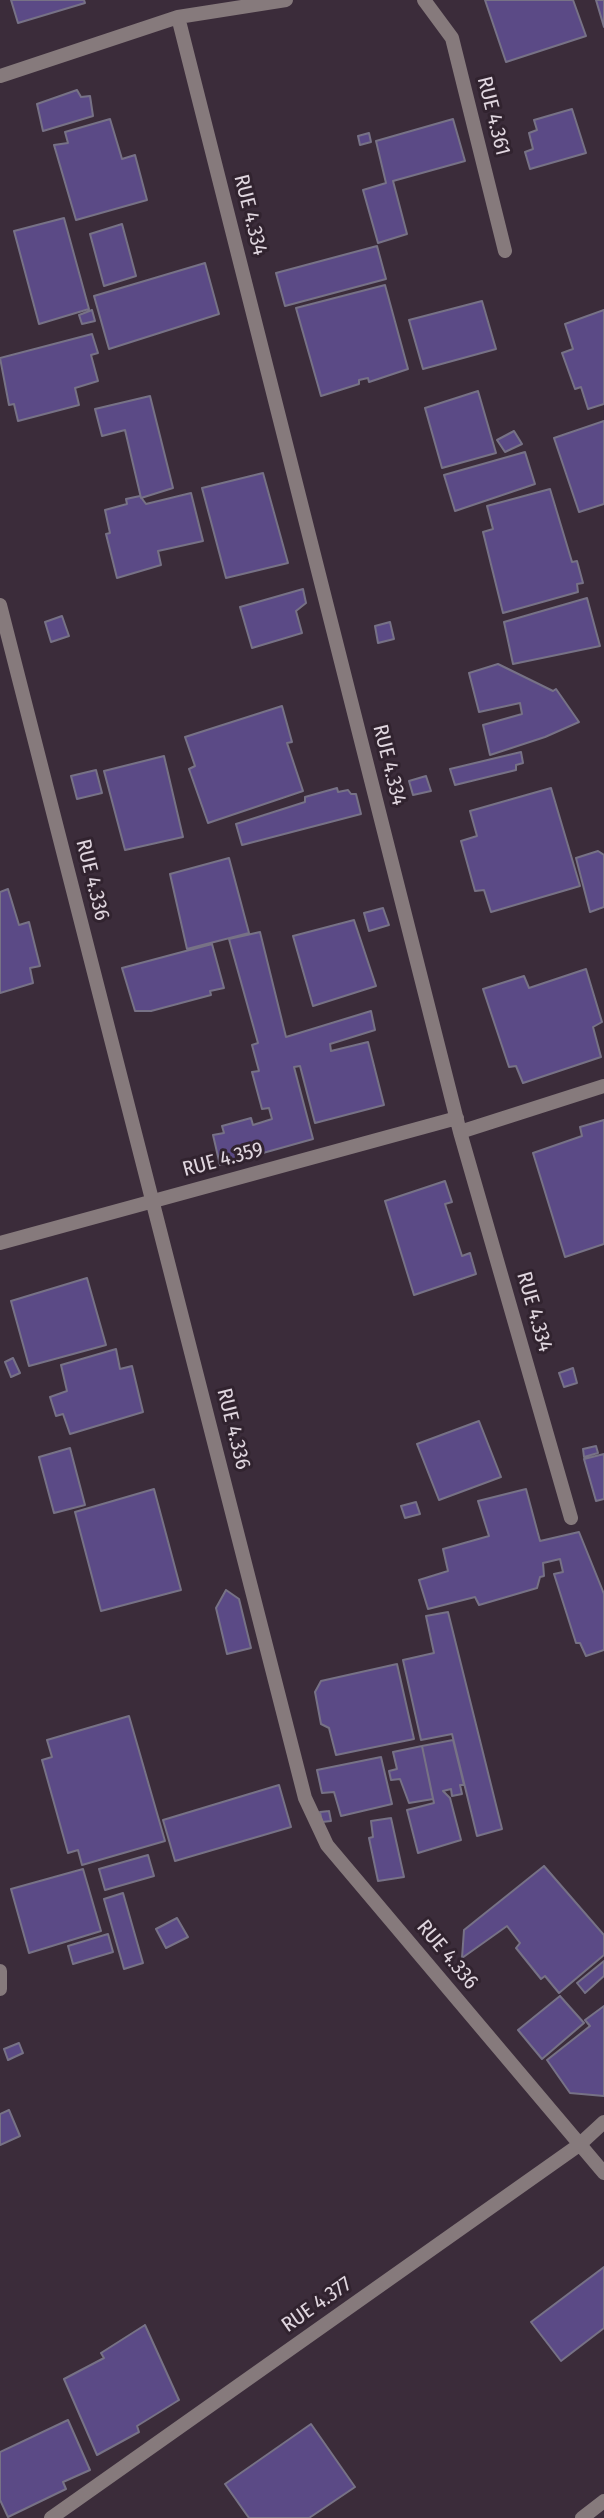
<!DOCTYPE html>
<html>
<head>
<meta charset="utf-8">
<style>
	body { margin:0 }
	canvas { display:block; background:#3b2c3a }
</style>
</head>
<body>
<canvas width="604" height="2518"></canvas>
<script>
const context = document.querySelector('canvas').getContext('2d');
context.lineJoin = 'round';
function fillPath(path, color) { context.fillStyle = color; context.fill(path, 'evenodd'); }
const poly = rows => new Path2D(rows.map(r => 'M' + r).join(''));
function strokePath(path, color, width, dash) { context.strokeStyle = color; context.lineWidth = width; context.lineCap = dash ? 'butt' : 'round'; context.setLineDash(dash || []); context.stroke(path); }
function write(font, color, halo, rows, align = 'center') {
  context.font = font + ' "Fira Sans Condensed",sans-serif'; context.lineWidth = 6; context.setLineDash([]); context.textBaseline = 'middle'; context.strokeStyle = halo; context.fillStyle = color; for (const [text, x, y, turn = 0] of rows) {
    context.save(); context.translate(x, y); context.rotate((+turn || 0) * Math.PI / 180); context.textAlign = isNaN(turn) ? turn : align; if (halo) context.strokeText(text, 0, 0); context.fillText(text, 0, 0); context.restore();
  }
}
const building = poly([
	[11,0,84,0,85,3,18,23,11,0],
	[485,0,573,0,586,36,506,62,485,0],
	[596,0,604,0,604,27,596,0],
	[77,90,81,97,90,96,93,116,43,131,37,104,77,90],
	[572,109,586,153,530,169,525,152,533,149,529,133,537,130,534,120,572,109],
	[110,119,122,159,135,155,147,200,76,220,54,145,68,143,65,132,110,119],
	[453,119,465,161,393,181,407,234,378,243,363,190,386,183,376,141,453,119],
	[369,133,371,142,360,145,358,136,369,133],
	[64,218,89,309,39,324,14,231,64,218],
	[122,224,136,276,104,286,90,234,122,224],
	[377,246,386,279,285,306,276,273,377,246],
	[205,263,219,314,109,349,94,296,205,263],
	[385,285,408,369,369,382,368,378,359,380,359,384,321,396,296,308,385,285],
	[482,301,496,349,423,369,409,320,482,301],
	[92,310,95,321,82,324,79,315,92,310],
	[604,310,604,404,588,409,581,387,575,389,562,353,573,349,565,324,604,310],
	[92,334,98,353,91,355,98,381,75,388,79,405,18,421,14,404,9,405,0,358,92,334],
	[478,391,496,453,442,468,425,408,478,391],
	[150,396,173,488,141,498,125,430,102,436,95,409,150,396],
	[604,421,604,504,579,512,554,438,604,421],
	[514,431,522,444,505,452,497,440,514,431],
	[525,452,535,484,455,511,444,475,525,452],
	[263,473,288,563,226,578,202,488,263,473],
	[550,489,572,562,577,561,583,583,577,584,578,592,503,613,483,532,493,529,487,506,550,489],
	[191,493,203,541,158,551,161,565,117,578,106,534,110,533,105,510,127,504,126,499,140,496,146,504,191,493],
	[303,589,306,603,296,611,302,633,252,648,240,607,303,589],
	[587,598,600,646,513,664,504,622,587,598],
	[62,616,69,636,51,642,45,622,62,616],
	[390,622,394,639,378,643,375,626,390,622],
	[498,664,553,691,556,689,579,722,545,737,490,755,483,725,522,714,520,703,479,712,469,673,498,664],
	[282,706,292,742,287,743,303,791,208,823,189,769,195,766,185,737,282,706],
	[521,752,523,763,516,765,516,770,455,785,450,769,521,752],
	[164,756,183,837,125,850,104,771,164,756],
	[96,770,102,793,77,799,71,776,96,770],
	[426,776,431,791,413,795,409,781,426,776],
	[337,788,338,792,348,790,351,794,356,794,361,814,242,845,236,824,305,802,305,797,337,788],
	[551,788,580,886,491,912,484,890,475,891,461,841,477,836,470,811,551,788],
	[598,851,604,855,604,907,590,912,576,858,598,851],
	[229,858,249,933,187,949,170,874,229,858],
	[8,889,19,925,29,922,40,966,30,968,33,983,0,993,0,892,8,889],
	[383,908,389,925,369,931,364,913,383,908],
	[354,920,376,986,313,1006,293,936,354,920],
	[260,932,286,1037,371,1011,375,1030,330,1044,331,1051,368,1042,384,1105,315,1123,300,1066,294,1067,313,1139,220,1165,213,1135,224,1133,222,1126,251,1118,253,1125,272,1119,269,1108,262,1109,252,1072,259,1071,252,1045,258,1043,229,939,260,932],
	[212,944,224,988,210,991,211,995,151,1011,135,1011,122,968,212,944],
	[586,969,602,1022,593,1027,601,1057,523,1083,516,1066,509,1067,483,989,524,976,529,988,586,969],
	[604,1120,604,1244,565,1257,533,1153,582,1136,580,1127,604,1120],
	[445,1181,452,1202,445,1204,462,1256,470,1253,476,1274,414,1295,385,1201,445,1181],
	[87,1278,106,1345,29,1366,11,1301,87,1278],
	[116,1349,120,1369,132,1366,143,1412,70,1434,63,1414,56,1416,50,1397,67,1391,61,1365,116,1349],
	[13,1358,20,1373,11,1377,5,1362,13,1358],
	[573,1368,577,1383,564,1387,559,1373,573,1368],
	[479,1421,501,1477,439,1500,417,1444,479,1421],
	[596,1446,598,1453,584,1457,583,1449,596,1446],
	[70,1448,85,1505,54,1513,39,1457,70,1448],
	[604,1454,604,1499,596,1501,584,1459,604,1454],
	[154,1489,181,1590,101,1611,75,1512,154,1489],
	[526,1489,540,1541,579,1532,604,1594,604,1650,586,1656,580,1643,576,1643,554,1574,563,1572,560,1559,543,1563,544,1576,540,1577,537,1588,479,1605,475,1597,428,1609,419,1580,448,1571,443,1549,489,1536,478,1501,526,1489],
	[416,1502,420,1514,405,1518,401,1506,416,1502],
	[226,1590,239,1599,251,1648,227,1654,216,1608,226,1590],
	[448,1612,502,1829,477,1836,452,1734,421,1740,403,1660,434,1653,426,1616,448,1612],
	[397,1664,414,1739,336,1755,329,1728,321,1724,315,1692,321,1681,397,1664],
	[129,1716,165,1841,82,1865,78,1850,68,1853,42,1760,52,1757,47,1740,129,1716],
	[453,1740,464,1785,460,1785,462,1794,452,1796,451,1789,443,1791,450,1798,461,1840,418,1853,407,1810,434,1803,422,1746,453,1740],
	[422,1746,433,1799,409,1803,400,1779,391,1780,389,1771,397,1769,393,1752,422,1746],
	[381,1757,392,1804,341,1816,334,1792,322,1793,317,1770,381,1757],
	[279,1785,291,1827,175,1861,163,1820,279,1785],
	[329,1811,331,1821,322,1822,320,1812,329,1811],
	[391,1818,404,1877,378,1881,369,1838,373,1837,371,1821,391,1818],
	[148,1855,154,1876,105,1890,99,1869,148,1855],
	[544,1866,604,1935,604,1955,559,1993,545,1976,541,1979,516,1948,520,1943,507,1926,462,1958,464,1930,544,1866],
	[83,1869,101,1931,29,1953,11,1889,83,1869],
	[123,1893,143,1963,124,1969,104,1899,123,1893],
	[177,1918,188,1937,166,1948,156,1929,177,1918],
	[108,1934,113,1952,73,1964,68,1946,108,1934],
	[604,1961,604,1976,585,1993,577,1983,604,1961],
	[560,1996,584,2023,542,2059,518,2030,560,1996],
	[604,2006,604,2096,570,2093,547,2060,590,2026,585,2020,604,2006],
	[19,2043,23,2053,8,2060,4,2049,19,2043],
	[9,2110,20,2136,0,2145,0,2114,9,2110],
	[604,2267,604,2328,561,2361,531,2322,604,2267],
	[145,2325,179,2400,137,2426,139,2432,97,2455,64,2379,104,2358,101,2353,145,2325],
	[68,2420,90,2470,63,2482,66,2489,8,2517,0,2500,0,2452,68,2420],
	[311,2424,355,2487,309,2518,249,2518,225,2484,311,2424]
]);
fillPath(building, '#5b4a86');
strokePath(building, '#777286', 2);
strokePath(poly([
	[424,0,452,38,505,251],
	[178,17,460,1132,571,1518],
	[0,76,178,17,286,0],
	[0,605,305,1798,327,1845,604,2173],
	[460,1132,604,1086],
	[0,1243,457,1118],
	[0,1971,0,1989],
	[51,2518,579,2145,604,2122],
	[582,2518,604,2501]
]), '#867a7c', 14);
write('21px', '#e0d6df', '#31232f', [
	["RUE 4.361",493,116,76],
	["RUE 4.334",250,215,76],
	["RUE 4.334",389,765,76],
	["RUE 4.336",92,880,76],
	["RUE 4.359",223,1160,-15],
	["RUE 4.334",534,1312,74],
	["RUE 4.336",233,1429,76],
	["RUE 4.336",447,1955,50],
	["RUE 4.377",317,2305,-35]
]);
</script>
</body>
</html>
